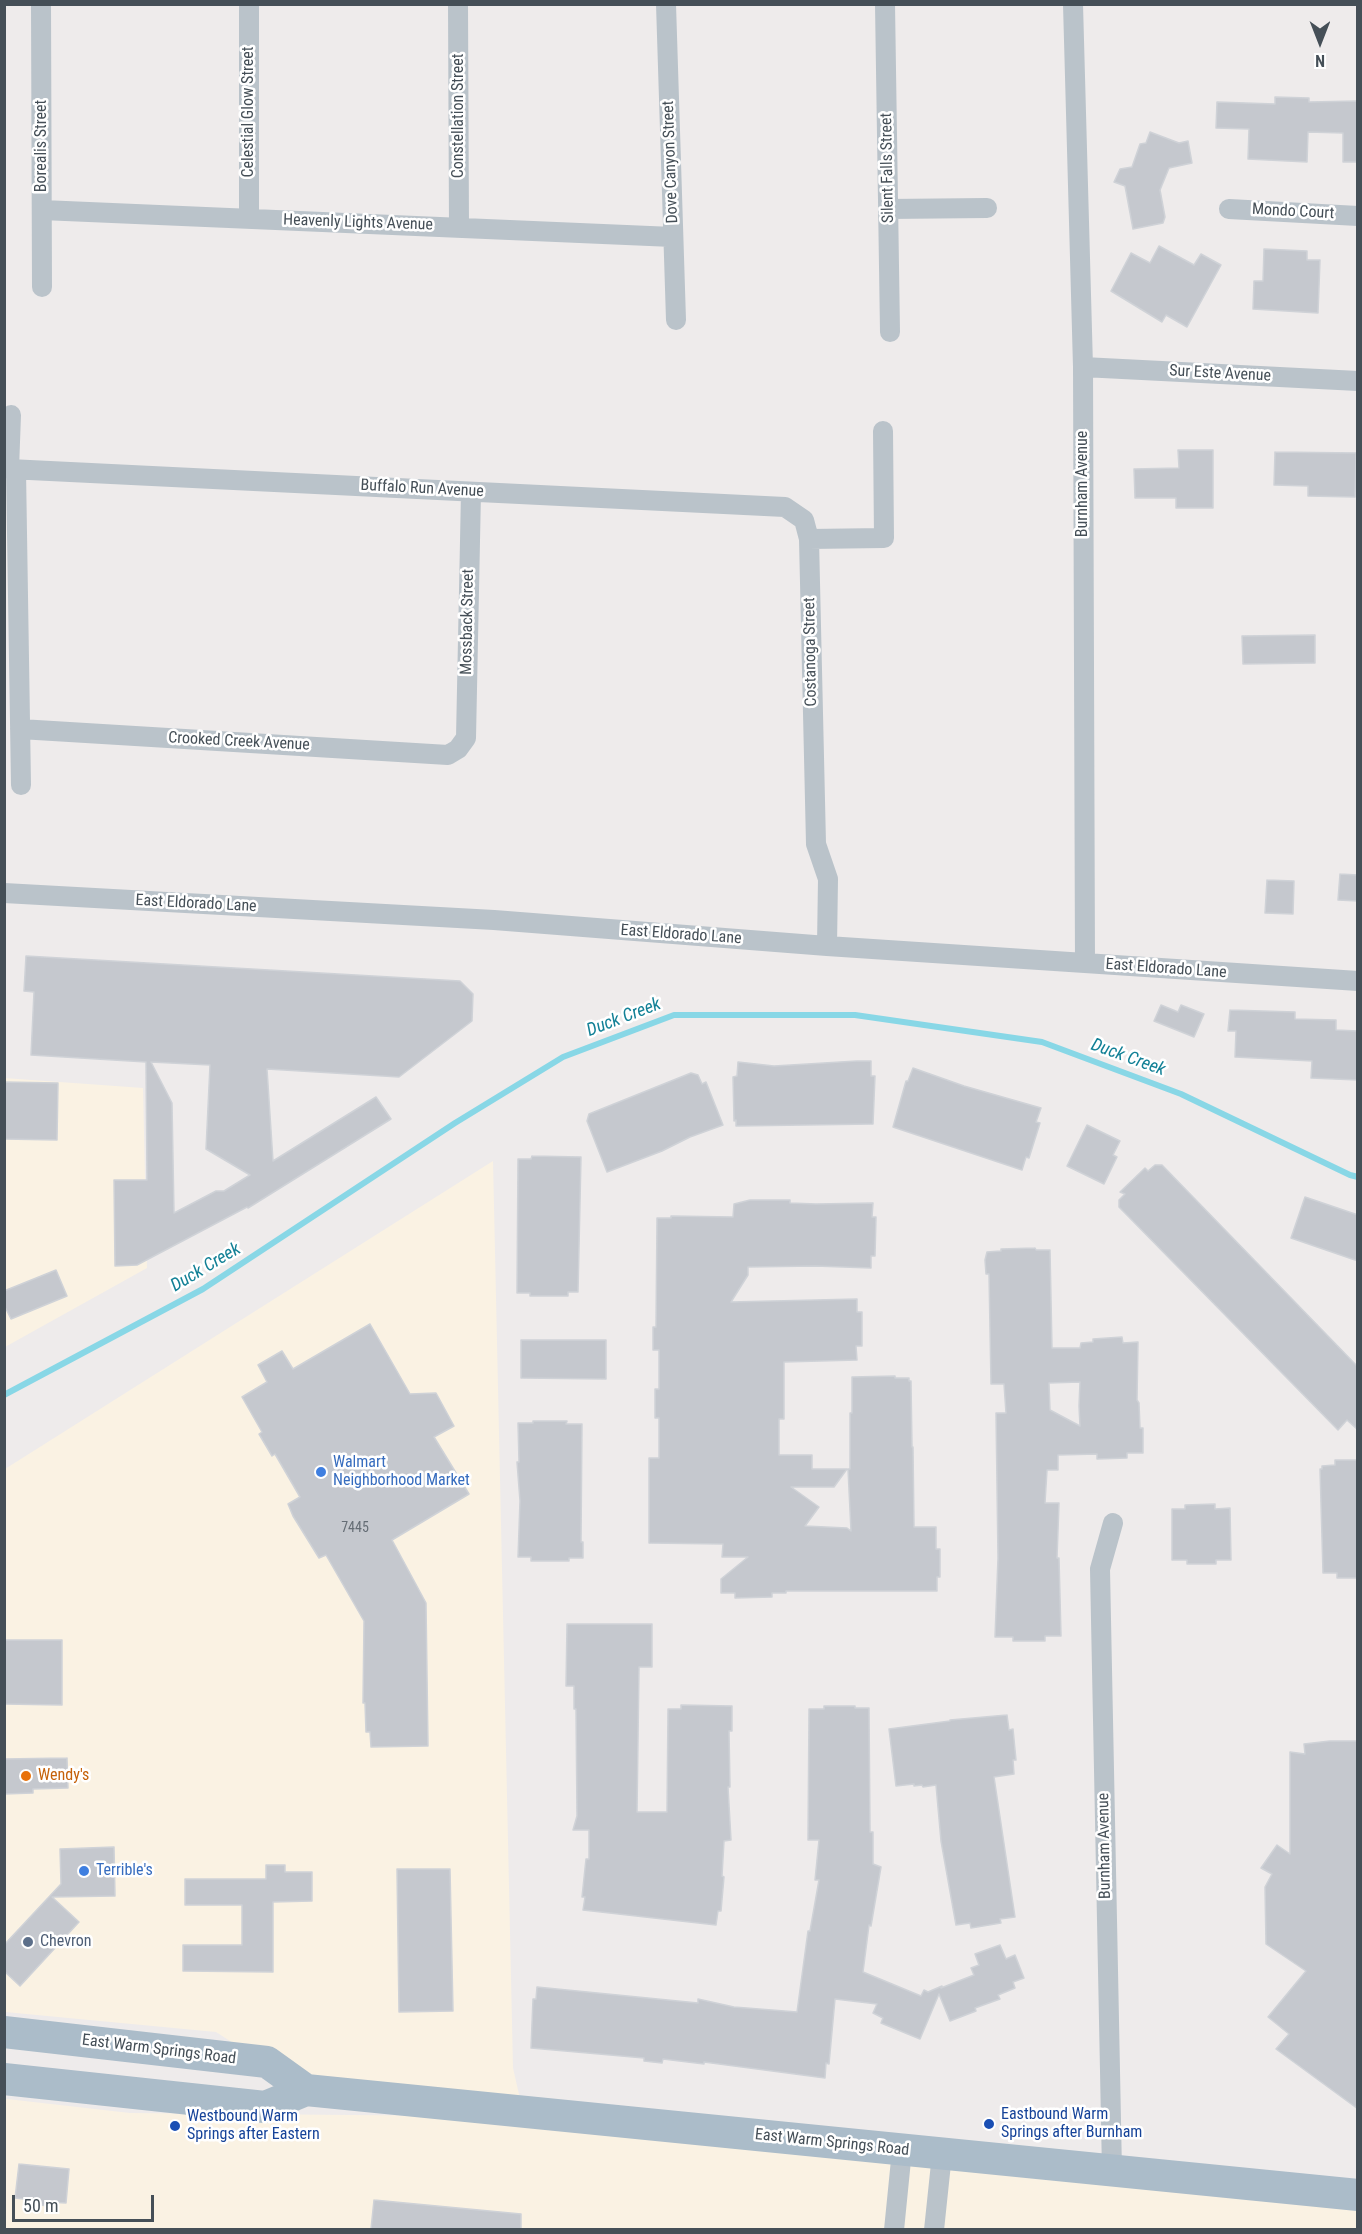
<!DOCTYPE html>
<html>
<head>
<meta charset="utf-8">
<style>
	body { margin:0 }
	#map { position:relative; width:1362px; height:2234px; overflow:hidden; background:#eeebeb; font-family:"Roboto Condensed",sans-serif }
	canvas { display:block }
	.frame { position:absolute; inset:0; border:6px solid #454f57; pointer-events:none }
	.north { position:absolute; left:1290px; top:12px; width:60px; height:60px; -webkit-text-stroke:4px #fff; paint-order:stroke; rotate:180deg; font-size:16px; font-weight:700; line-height:24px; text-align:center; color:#454f57 }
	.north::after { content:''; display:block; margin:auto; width:21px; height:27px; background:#454f57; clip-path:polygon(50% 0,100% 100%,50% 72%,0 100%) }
	.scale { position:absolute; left:12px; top:2195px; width:142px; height:27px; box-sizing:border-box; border:3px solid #454f57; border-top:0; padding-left:8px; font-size:18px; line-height:21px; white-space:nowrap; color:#454f57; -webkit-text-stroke:4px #fff; paint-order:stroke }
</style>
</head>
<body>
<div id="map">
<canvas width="1362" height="2234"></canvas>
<div class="frame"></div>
<div class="north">N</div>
<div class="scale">50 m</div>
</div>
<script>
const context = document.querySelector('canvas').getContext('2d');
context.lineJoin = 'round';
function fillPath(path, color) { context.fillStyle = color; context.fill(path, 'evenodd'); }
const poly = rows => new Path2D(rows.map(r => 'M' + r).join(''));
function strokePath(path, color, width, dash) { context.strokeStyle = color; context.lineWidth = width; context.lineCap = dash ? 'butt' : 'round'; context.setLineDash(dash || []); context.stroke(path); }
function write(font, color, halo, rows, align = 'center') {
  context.font = font + ' "Roboto Condensed",sans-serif'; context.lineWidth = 5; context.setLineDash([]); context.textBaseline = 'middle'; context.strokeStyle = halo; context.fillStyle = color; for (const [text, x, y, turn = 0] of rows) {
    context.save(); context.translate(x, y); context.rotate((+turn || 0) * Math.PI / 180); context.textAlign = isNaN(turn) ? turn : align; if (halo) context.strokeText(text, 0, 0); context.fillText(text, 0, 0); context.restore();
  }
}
fillPath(poly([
	[4,1078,143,1088,147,1268,5,1347],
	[493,1161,513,2068,523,2112,306,2090,216,2032,5,2012,5,1469],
	[7,2099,130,2113,572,2117,1358,2194,1357,2230,5,2230,4,2101]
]), '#faf2e3');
strokePath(poly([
	[4,1395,203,1289,455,1123,563,1057,674,1015,855,1015,1042,1042,1181,1094,1350,1175,1358,1177]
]), '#88d7e6', 6);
const building = poly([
	[1275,97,1309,98,1309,102,1358,101,1358,162,1343,162,1343,133,1308,132,1307,162,1248,159,1249,129,1216,128,1217,102,1275,104,1275,97],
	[1150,132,1179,143,1188,141,1192,163,1169,168,1160,190,1165,217,1163,223,1133,229,1125,186,1114,182,1120,169,1132,167,1140,144,1146,143,1150,132],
	[1159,246,1194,265,1201,254,1221,265,1187,327,1166,315,1162,322,1111,291,1131,253,1150,263,1159,246],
	[1264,249,1307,251,1307,260,1320,260,1318,313,1253,309,1254,281,1263,281,1264,249],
	[1178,450,1213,450,1213,508,1176,508,1176,498,1135,498,1134,469,1179,468,1178,450],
	[1275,452,1356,453,1355,497,1308,496,1308,486,1274,485,1275,452],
	[1315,635,1315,663,1243,664,1242,636,1315,635],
	[1340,874,1358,875,1358,901,1338,900,1340,874],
	[1267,880,1294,881,1293,914,1265,913,1267,880],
	[26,956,460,981,473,994,472,1021,399,1077,267,1069,273,1161,376,1097,391,1119,248,1208,247,1207,137,1265,115,1266,114,1180,147,1180,146,1062,31,1055,34,992,24,991,26,956],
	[151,1062,210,1065,206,1149,250,1175,224,1191,216,1191,174,1213,172,1103,151,1062],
	[1161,1005,1178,1012,1181,1005,1204,1014,1194,1037,1154,1021,1161,1005],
	[1230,1010,1295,1012,1295,1019,1336,1020,1336,1030,1358,1031,1358,1080,1311,1078,1312,1061,1235,1057,1236,1031,1228,1031,1230,1010],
	[857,1061,871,1061,871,1076,875,1076,873,1124,736,1126,736,1120,734,1121,733,1077,737,1076,738,1062,774,1066,857,1061],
	[913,1068,964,1086,1041,1108,1036,1122,1040,1123,1029,1158,1026,1157,1022,1170,893,1127,906,1081,908,1081,913,1068],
	[691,1073,698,1075,702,1084,706,1082,723,1125,690,1137,662,1151,607,1172,587,1121,589,1114,691,1073],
	[4,1082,58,1083,57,1140,4,1139,4,1082],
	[1087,1125,1120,1141,1113,1155,1117,1157,1104,1184,1067,1166,1087,1125],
	[532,1156,581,1157,578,1292,568,1292,568,1296,530,1296,530,1293,517,1293,518,1159,531,1159,532,1156],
	[1155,1165,1162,1165,1358,1367,1358,1430,1347,1420,1338,1430,1119,1207,1119,1200,1125,1194,1120,1192,1145,1168,1148,1171,1155,1165],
	[1305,1197,1358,1215,1358,1261,1291,1238,1305,1197],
	[750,1200,790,1200,790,1203,816,1204,873,1203,872,1217,876,1217,875,1256,871,1256,871,1268,815,1266,748,1267,748,1275,731,1302,857,1299,857,1312,862,1312,862,1346,856,1346,857,1360,784,1362,784,1419,779,1419,779,1455,812,1455,812,1469,847,1469,834,1487,791,1487,819,1507,805,1526,847,1528,851,1531,848,1469,850,1469,850,1413,852,1413,852,1377,895,1376,895,1378,909,1378,909,1381,911,1381,912,1447,913,1447,914,1527,936,1527,936,1549,940,1549,940,1577,937,1577,937,1591,786,1591,786,1593,772,1593,772,1597,735,1598,735,1593,721,1593,721,1579,748,1557,722,1557,723,1544,649,1543,649,1458,659,1458,659,1418,655,1418,655,1389,659,1389,659,1350,653,1350,653,1327,656,1327,657,1218,671,1218,671,1216,733,1217,734,1204,750,1200],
	[1035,1248,1036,1250,1050,1250,1052,1348,1080,1348,1081,1343,1093,1342,1093,1339,1122,1337,1123,1343,1138,1342,1137,1400,1139,1403,1140,1428,1143,1428,1143,1453,1127,1453,1127,1458,1097,1459,1097,1454,1058,1455,1058,1470,1047,1470,1045,1503,1059,1503,1057,1558,1059,1558,1061,1636,1045,1636,1045,1641,1013,1641,1013,1637,995,1637,998,1558,996,1413,1006,1413,1004,1384,991,1384,989,1274,986,1274,985,1260,987,1252,1001,1251,1001,1249,1035,1248],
	[1080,1382,1079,1406,1080,1426,1050,1410,1049,1383,1080,1382],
	[56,1270,67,1296,11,1319,4,1305,4,1291,56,1270],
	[370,1324,410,1394,436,1393,454,1426,434,1437,469,1494,392,1540,426,1603,428,1746,371,1747,370,1732,366,1732,365,1703,363,1703,364,1621,326,1555,319,1558,293,1516,288,1504,300,1497,275,1454,272,1456,259,1434,262,1432,242,1397,267,1382,258,1365,282,1351,293,1369,370,1324],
	[521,1340,606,1340,606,1379,521,1378,521,1340],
	[533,1421,567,1421,566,1424,582,1424,581,1542,583,1542,583,1558,569,1558,569,1561,531,1561,531,1557,518,1557,520,1501,517,1462,519,1462,518,1423,533,1423,533,1421],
	[1335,1460,1358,1460,1358,1578,1337,1578,1337,1573,1323,1573,1320,1469,1322,1469,1322,1466,1335,1465,1335,1460],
	[1215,1504,1215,1509,1230,1508,1231,1560,1216,1560,1216,1564,1187,1564,1187,1560,1172,1560,1172,1509,1185,1509,1185,1505,1215,1504],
	[567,1624,652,1624,652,1667,639,1667,637,1812,667,1812,668,1709,681,1709,681,1705,732,1706,732,1731,729,1731,730,1787,728,1787,731,1840,724,1841,722,1876,724,1877,721,1911,718,1911,716,1925,583,1910,585,1897,582,1897,586,1859,589,1859,589,1830,573,1830,577,1816,576,1709,574,1709,574,1686,566,1686,567,1624],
	[4,1640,62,1640,62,1705,4,1704,4,1640],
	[824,1706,855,1706,855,1708,869,1708,870,1832,873,1832,873,1864,881,1867,871,1926,869,1925,863,1972,921,1996,924,1990,928,1992,942,1986,941,1988,974,1975,971,1968,979,1965,975,1954,1000,1945,1006,1959,1015,1955,1024,1978,1013,1982,1015,1988,998,1995,1000,1999,975,2008,976,2011,950,2021,939,1994,920,2039,881,2023,883,2018,873,2013,877,2004,835,1999,829,2064,826,2063,825,2078,704,2062,704,2064,663,2059,662,2063,644,2061,644,2058,531,2048,533,1999,536,1999,537,1987,698,2003,698,1999,734,2007,797,2012,808,1931,810,1931,819,1880,815,1880,819,1840,808,1840,809,1709,824,1709,824,1706],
	[1007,1715,1009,1730,1013,1729,1016,1760,1013,1760,1014,1774,994,1777,1015,1917,1000,1919,1001,1923,971,1928,970,1923,956,1925,941,1841,936,1785,923,1787,922,1785,914,1786,914,1784,896,1786,889,1729,950,1721,950,1720,1007,1715],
	[1330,1741,1358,1741,1358,2109,1276,2049,1289,2034,1268,2017,1306,1971,1266,1944,1265,1887,1272,1874,1261,1868,1277,1845,1290,1854,1290,1752,1305,1754,1304,1744,1330,1741],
	[67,1758,68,1788,33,1789,33,1793,4,1794,4,1759,67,1758],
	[114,1847,115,1896,52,1897,79,1922,20,1986,4,1971,4,1945,61,1884,60,1849,114,1847],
	[266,1865,285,1865,285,1872,312,1872,312,1901,273,1902,273,1972,183,1971,183,1945,242,1945,242,1905,185,1905,185,1879,266,1879,266,1865],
	[397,1869,450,1869,453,2011,399,2012,397,1869],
	[19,2164,69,2169,66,2203,49,2202,48,2206,32,2204,33,2200,15,2198,19,2164],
	[374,2200,521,2214,521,2229,371,2229,374,2200]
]);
fillPath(building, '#c5c8ce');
strokePath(building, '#cfd2d7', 1.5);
strokePath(poly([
	[41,4,42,287],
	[249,4,249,219],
	[458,4,459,227],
	[666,4,676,320],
	[885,4,890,332],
	[1073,4,1083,367,1085,963],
	[888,209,987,208],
	[1229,209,1358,216],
	[42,210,673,237],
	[1083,367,1358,381],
	[11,415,9,469,785,507,804,520,809,539,816,844,828,879,827,946],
	[16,470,21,785],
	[809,539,884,538,883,431],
	[20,729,448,755,458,749,466,738,471,492],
	[4,893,494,920,827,946,1358,981],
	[1112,2171,1100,1569,1113,1523],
	[894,2230,902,2150],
	[934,2230,942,2154]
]), '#bac3ca', 20);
strokePath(poly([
	[4,2032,267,2062,306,2090],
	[4,2079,265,2107,306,2090,1358,2195]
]), '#abbcc9', 32);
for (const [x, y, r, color] of [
	[321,1472,6,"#3f7fe0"],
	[26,1776,6,"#e8710a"],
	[84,1871,6,"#3f7fe0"],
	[28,1942,6,"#5c6f8a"],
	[989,2124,6,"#1a4fb4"],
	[175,2126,6,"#1a4fb4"]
]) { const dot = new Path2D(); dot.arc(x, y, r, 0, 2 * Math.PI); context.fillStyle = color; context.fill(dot); strokePath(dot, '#fff', 2); }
write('14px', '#656d75', null, [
	["7445",355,1528]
]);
write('16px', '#454f57', '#fff', [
	["Celestial Glow Street",249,112,-90],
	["Constellation Street",459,116,-90],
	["Borealis Street",42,146,-90],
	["Dove Canyon Street",671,162,-92],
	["Silent Falls Street",888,168,-91],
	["Mondo Court",1293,212,3],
	["Heavenly Lights Avenue",358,223,2],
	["Sur Este Avenue",1220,374,3],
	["Burnham Avenue",1083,484,-90],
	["Buffalo Run Avenue",422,489,3],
	["Mossback Street",468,622,-89],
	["Costanoga Street",811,652,-91],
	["Crooked Creek Avenue",239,742,3],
	["East Eldorado Lane",196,904,3],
	["East Eldorado Lane",681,935,4],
	["East Eldorado Lane",1166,969,4],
	["Burnham Avenue",1105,1846,-91],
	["East Warm Springs Road",159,2050,7],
	["East Warm Springs Road",832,2143,6]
]);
write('16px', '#366cbe', '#fff', [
	["Walmart",333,1463],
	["Neighborhood Market",333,1481],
	["Terrible's",96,1871]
], 'left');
write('16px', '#c56008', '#fff', [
	["Wendy's",38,1776]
], 'left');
write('16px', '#4e5e75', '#fff', [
	["Chevron",40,1942]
], 'left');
write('16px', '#164399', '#fff', [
	["Eastbound Warm",1001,2115],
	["Springs after Burnham",1001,2133],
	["Westbound Warm",187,2117],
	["Springs after Eastern",187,2135]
], 'left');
write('italic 18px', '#128096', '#fff', [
	["Duck Creek",624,1018,-21],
	["Duck Creek",1128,1058,20],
	["Duck Creek",206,1268,-31]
]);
</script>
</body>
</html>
